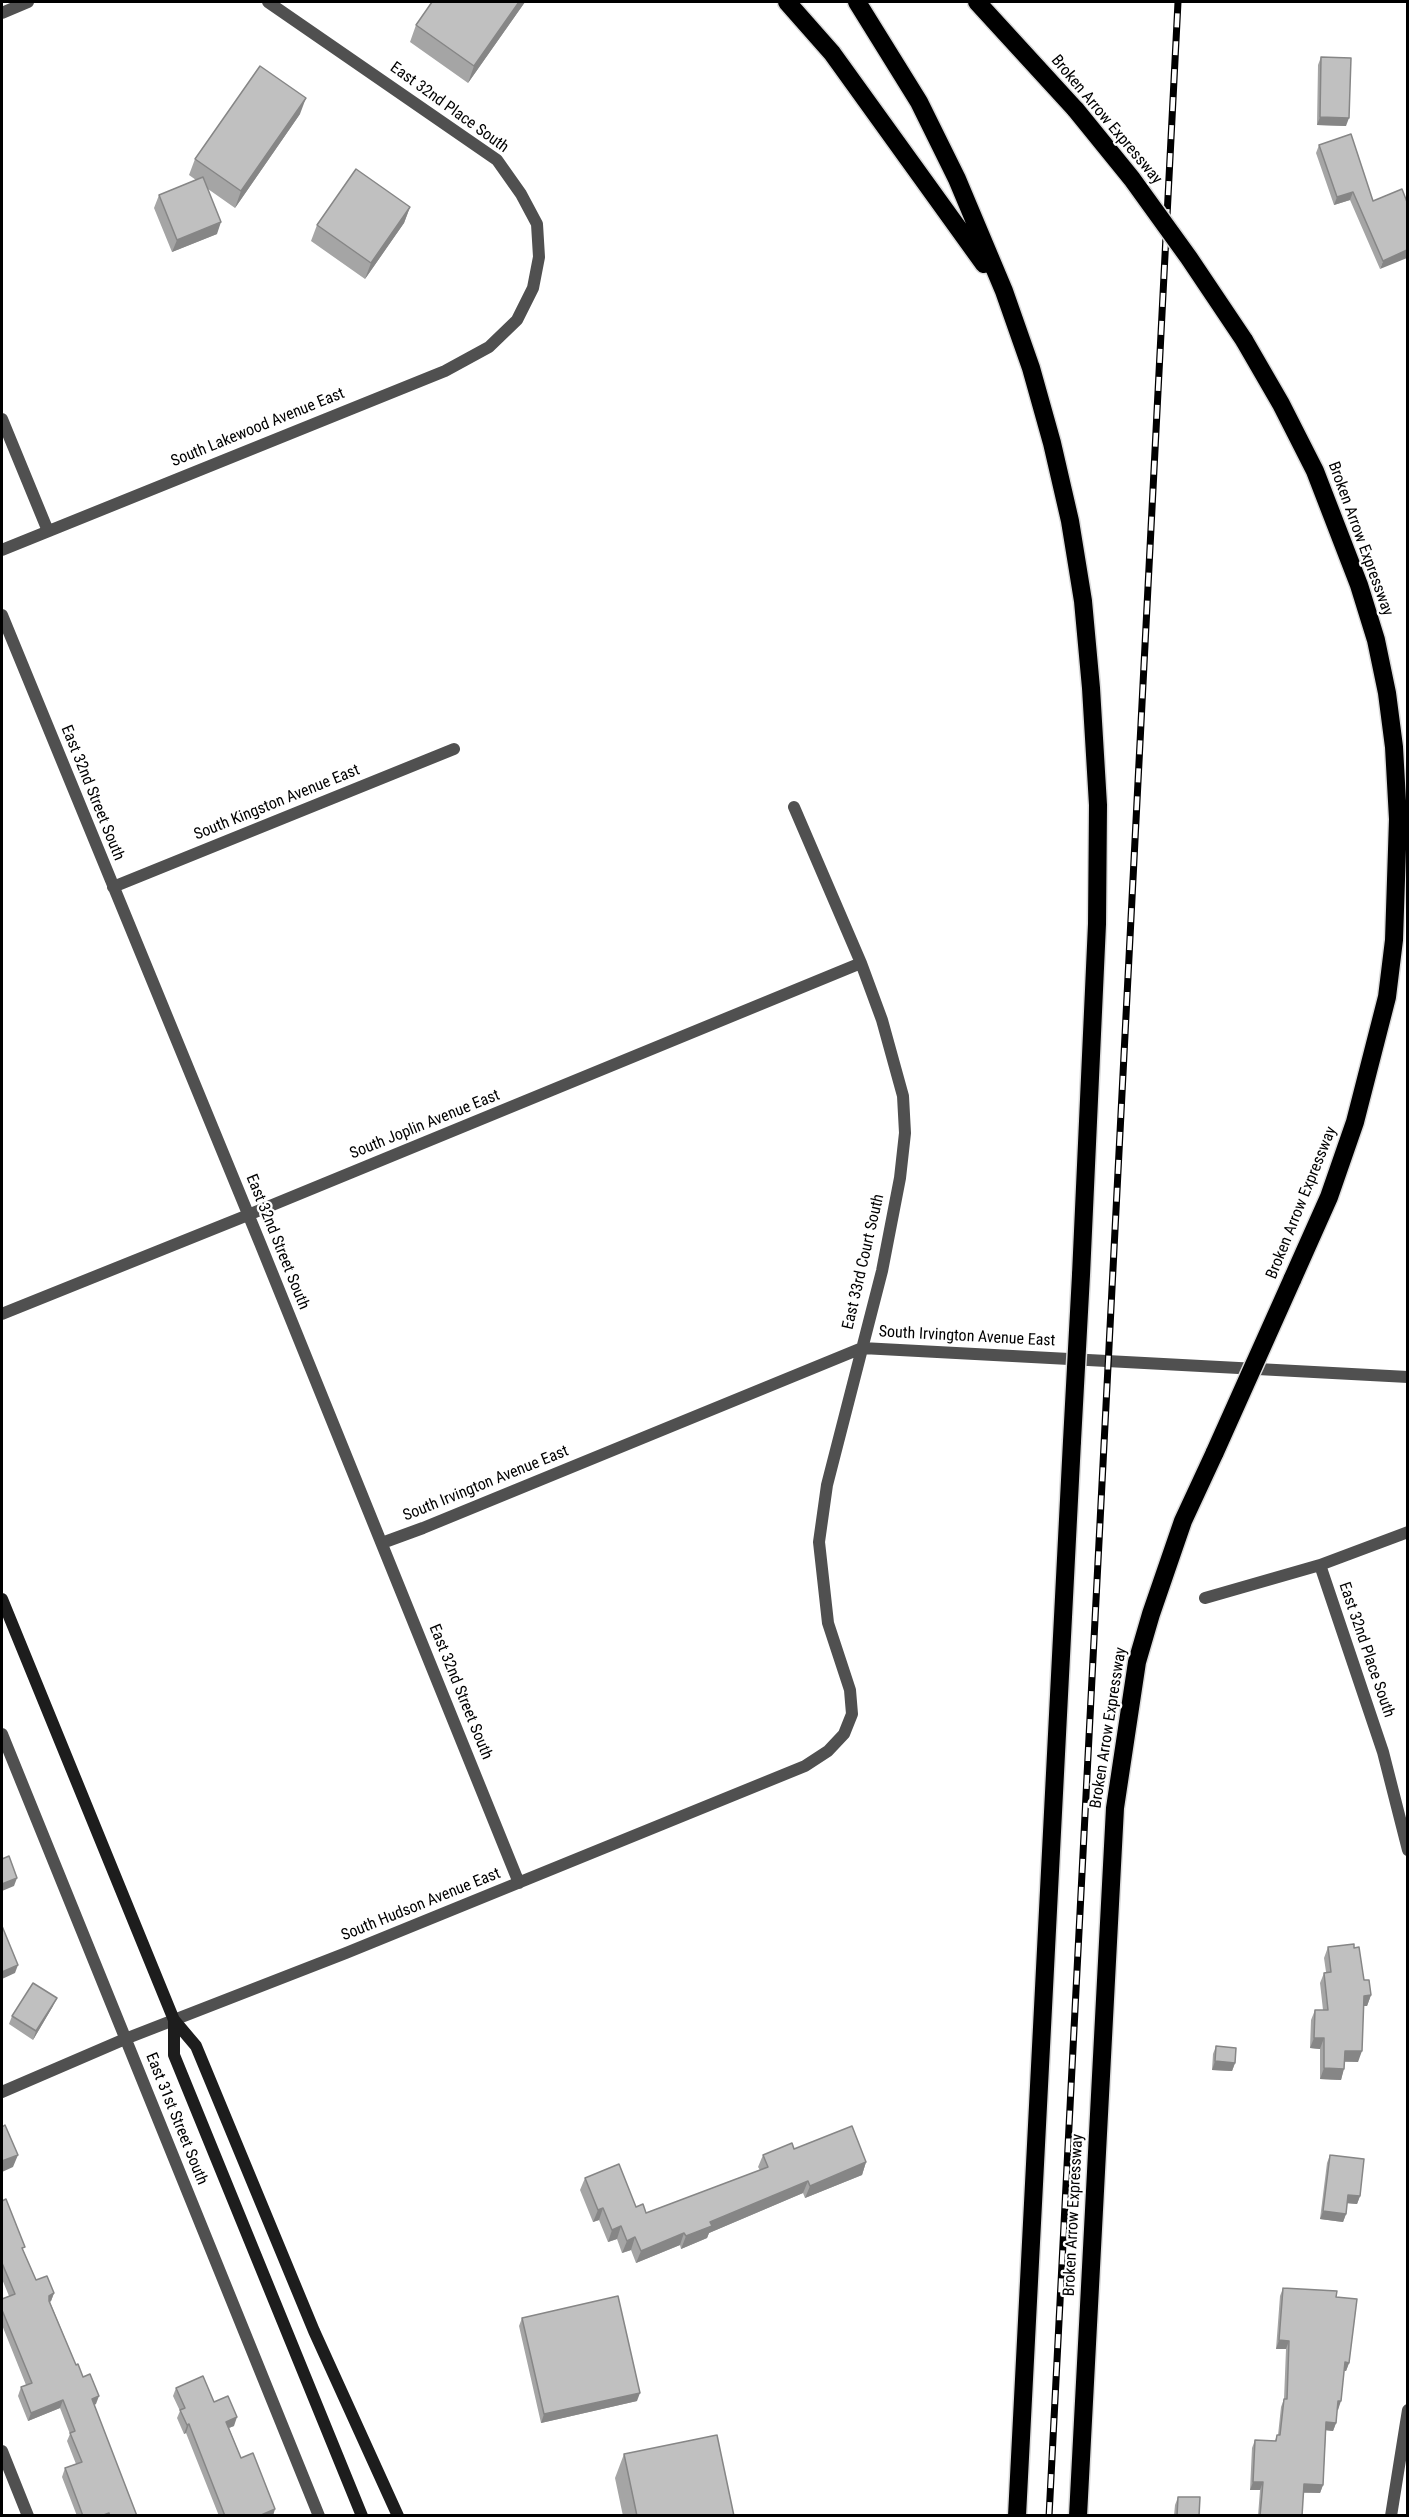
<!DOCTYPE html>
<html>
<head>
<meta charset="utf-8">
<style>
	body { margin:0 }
	#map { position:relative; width:1409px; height:2517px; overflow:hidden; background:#fff; font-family:"Roboto Condensed",sans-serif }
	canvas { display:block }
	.frame { position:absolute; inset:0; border:3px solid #000; pointer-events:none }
</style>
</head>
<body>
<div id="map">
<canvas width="1409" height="2517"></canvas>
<div class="frame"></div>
</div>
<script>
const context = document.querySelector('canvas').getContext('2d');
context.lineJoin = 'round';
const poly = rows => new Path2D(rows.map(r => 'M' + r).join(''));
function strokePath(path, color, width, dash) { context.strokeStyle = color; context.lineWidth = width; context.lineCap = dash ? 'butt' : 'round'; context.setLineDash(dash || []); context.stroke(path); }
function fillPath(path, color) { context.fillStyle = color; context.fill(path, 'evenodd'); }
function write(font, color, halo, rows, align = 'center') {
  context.font = font + ' "Roboto Condensed",sans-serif'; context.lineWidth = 4.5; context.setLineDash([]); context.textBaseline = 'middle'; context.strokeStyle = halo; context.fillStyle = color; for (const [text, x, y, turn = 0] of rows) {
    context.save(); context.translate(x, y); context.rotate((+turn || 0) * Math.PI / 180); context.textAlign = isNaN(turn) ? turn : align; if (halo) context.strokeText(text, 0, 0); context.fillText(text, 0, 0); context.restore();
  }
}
const motorway = poly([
	[787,2,832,53,984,264],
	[857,2,919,102,957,179,1004,291,1031,368,1052,443,1070,521,1083,601,1091,688,1098,805,1097,924,1081,1275],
	[977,2,1076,110],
	[1244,340,1281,404,1315,471,1359,585,1376,640,1387,693,1394,747,1398,819,1394,940,1387,997,1355,1122,1329,1197,1292,1280],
	[1017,2516,1072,1441],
	[1078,2516,1115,1808,1137,1662,1151,1614,1183,1521,1215,1452]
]);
strokePath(motorway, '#dbdbdb', 21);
strokePath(poly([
	[2,13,28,2],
	[2,419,48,531],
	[2,550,445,371,489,347,517,320,533,288,539,257,537,224,521,194,497,160,268,2],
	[2,615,260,1243,519,1883],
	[113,887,454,749],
	[2,1314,248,1215,861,963],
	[382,1543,423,1528,862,1348,1408,1377],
	[1320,1565,1383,1752,1408,1850],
	[1205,1598,1320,1565,1408,1532],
	[2,1734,319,2516],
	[2,2092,125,2039,346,1953,805,1766,828,1751,844,1734,852,1714,850,1690,828,1623,819,1542,827,1485,882,1271,900,1178,905,1133,903,1096,882,1020,861,963,794,807],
	[2,2451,28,2516],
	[1391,2516,1408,2410]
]), '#505050', 12);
strokePath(poly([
	[2,1599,174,2020,196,2046,314,2331,398,2516],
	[174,2020,174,2055,362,2516]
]), '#1d1d1d', 12);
strokePath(motorway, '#000', 18);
const rail = poly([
	[1049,2516,1178,2]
]);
strokePath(rail, '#000', 7);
strokePath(rail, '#fff', 4.5, [14]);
const motorwayBridge = poly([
	[1076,110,1132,179,1189,258,1244,340],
	[1072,1441,1081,1275],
	[1215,1452,1292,1280]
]);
strokePath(motorwayBridge, '#dbdbdb', 21, []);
strokePath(motorwayBridge, '#000', 18);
fillPath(poly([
	[432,2,525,2,468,83,410,42,416,25],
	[1321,57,1346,126,1317,125,1318,65],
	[300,114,235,208,208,189,217,234,172,252,154,208,159,195,196,180,189,175,195,159],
	[1319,145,1373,201,1407,202,1380,269,1350,200,1334,205,1316,153],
	[410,207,404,223,365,279,311,241,317,225],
	[1328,1947,1354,1948,1364,1980,1371,1995,1367,2006,1364,2006,1358,2062,1345,2062,1341,2080,1320,2079,1320,2049,1310,2048,1311,2020,1315,2010,1323,2010,1320,1983,1324,1973,1326,1972,1324,1958],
	[53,2006,33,2040,9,2024,12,2016],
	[1216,2046,1235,2063,1232,2071,1212,2070,1213,2054],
	[794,2149,866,2162,862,2175,805,2198,803,2193,709,2233,707,2238,681,2249,680,2245,636,2263,631,2250,622,2253,617,2239,608,2242,599,2220,593,2222,580,2190,585,2178,646,2213,760,2170,758,2167,763,2155],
	[1330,2155,1360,2196,1357,2204,1347,2203,1346,2214,1343,2222,1320,2219,1327,2163],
	[2,2201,36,2280,54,2293,51,2301,50,2302,76,2365,96,2404,94,2405,137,2516,77,2516,62,2477,65,2468,76,2464,67,2441,70,2434,60,2408,28,2421,18,2396,21,2387,26,2385,2,2325,2,2299,9,2296,2,2279],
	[1283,2288,1336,2297,1349,2363,1346,2371,1344,2371,1338,2410,1337,2410,1336,2423,1333,2431,1326,2430,1323,2485,1320,2493,1303,2493,1302,2516,1258,2516,1260,2490,1250,2490,1252,2448,1255,2440,1275,2441,1277,2435,1278,2435,1281,2407,1284,2399,1286,2349,1276,2349,1280,2296],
	[522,2318,637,2401,541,2423,519,2326],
	[176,2388,214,2402,234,2426,229,2428,241,2458,273,2516,219,2516,186,2433,184,2434,177,2418,180,2411,173,2396],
	[624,2454,734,2516,623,2516,615,2478],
	[1178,2497,1199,2516,1174,2516,1175,2505]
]), '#a5a5a5');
fillPath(poly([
	[519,2,525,2,468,83,474,66],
	[306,98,300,114,235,208,241,191],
	[1320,117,1349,118,1346,126,1317,125],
	[1353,192,1350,200,1334,205,1337,197],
	[410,207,404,223,365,279,371,263],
	[221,222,217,234,172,252,177,240],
	[1407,250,1407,258,1380,269,1383,261],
	[17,1878,14,1886,2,1891,2,1884],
	[18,1965,15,1973,2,1979,2,1972],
	[1371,1995,1367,2006,1360,2006,1364,1996],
	[57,1998,53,2006,33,2040,36,2031],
	[1314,2038,1324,2038,1320,2049,1310,2048],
	[1345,2051,1362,2051,1358,2062,1341,2061],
	[1215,2061,1235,2063,1232,2071,1212,2070],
	[1324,2068,1344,2069,1341,2080,1320,2079],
	[18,2155,13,2167,2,2172,2,2161],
	[866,2162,862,2175,805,2198,810,2186],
	[808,2181,803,2193,709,2233,707,2238,681,2249,686,2236,710,2222],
	[1348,2195,1360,2196,1357,2204,1345,2203],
	[603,2208,599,2220,593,2222,598,2210],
	[1323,2211,1346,2214,1343,2222,1320,2219],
	[621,2226,617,2239,608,2242,612,2230],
	[684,2233,680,2245,636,2263,641,2251],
	[635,2237,631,2250,622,2253,627,2241],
	[54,2293,51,2301,46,2304,49,2296],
	[1279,2340,1289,2341,1286,2349,1276,2349],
	[1345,2362,1349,2363,1346,2371,1342,2371],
	[640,2393,637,2401,541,2423,544,2414],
	[99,2396,96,2404,89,2407,92,2399],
	[63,2400,60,2408,28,2421,31,2413],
	[1338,2401,1341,2401,1338,2410,1335,2410],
	[237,2417,234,2426,223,2430,226,2422],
	[1326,2422,1336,2423,1333,2431,1323,2430],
	[189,2424,186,2433,184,2434,187,2425],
	[1253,2482,1263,2482,1260,2490,1250,2490],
	[1304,2484,1323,2485,1320,2493,1301,2492],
	[275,2509,273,2516,259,2516]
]), '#868686');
const building = poly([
	[432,2,519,2,474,66,416,25,432,2],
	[1321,57,1351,58,1349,118,1320,117,1321,57],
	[260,66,306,98,241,191,195,159,260,66],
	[1351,134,1373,201,1402,189,1407,202,1407,250,1383,261,1353,192,1337,197,1319,145,1351,134],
	[356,169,410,207,371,263,317,225,356,169],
	[203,177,221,222,177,240,159,195,203,177],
	[9,1856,17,1878,2,1884,2,1859,9,1856],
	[2,1926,18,1965,2,1972,2,1926],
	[1354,1944,1354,1948,1359,1947,1364,1980,1369,1980,1371,1995,1364,1996,1362,2051,1345,2051,1344,2069,1324,2068,1324,2038,1314,2038,1315,2010,1328,2010,1324,1973,1331,1972,1328,1947,1354,1944],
	[33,1983,57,1998,36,2031,12,2016,33,1983],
	[1216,2046,1236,2048,1235,2063,1215,2061,1216,2046],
	[5,2125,18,2155,2,2161,2,2127,5,2125],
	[852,2126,866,2162,810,2186,808,2181,710,2222,712,2226,686,2236,684,2233,641,2251,635,2237,627,2241,621,2226,612,2230,603,2208,598,2210,585,2178,619,2164,636,2207,643,2204,646,2213,768,2167,763,2155,792,2143,794,2149,852,2126],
	[1330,2155,1364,2159,1360,2196,1348,2195,1346,2214,1323,2211,1330,2155],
	[6,2199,25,2247,22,2248,36,2280,47,2276,54,2293,49,2296,49,2301,76,2365,78,2364,83,2377,90,2374,99,2396,92,2399,137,2516,110,2516,109,2513,101,2516,83,2516,65,2468,82,2462,70,2433,75,2431,63,2400,31,2413,21,2387,32,2383,2,2310,2,2299,15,2294,2,2263,2,2201,6,2199],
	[1283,2288,1337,2291,1336,2297,1357,2299,1349,2363,1345,2362,1341,2401,1338,2401,1336,2423,1326,2422,1323,2485,1304,2484,1302,2516,1260,2516,1263,2482,1253,2482,1255,2440,1276,2441,1277,2435,1280,2435,1284,2399,1287,2399,1289,2341,1279,2340,1283,2288],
	[618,2296,640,2393,544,2414,522,2318,618,2296],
	[203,2376,214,2402,228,2396,237,2417,226,2422,241,2458,253,2453,275,2509,259,2516,225,2516,189,2424,187,2425,180,2410,185,2408,176,2388,203,2376],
	[717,2435,734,2516,637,2516,624,2454,717,2435],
	[1178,2497,1200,2497,1199,2516,1177,2516,1178,2497]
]);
fillPath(building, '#c0c0c0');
strokePath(building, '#868686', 1.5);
write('16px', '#000', '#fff', [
	["East 32nd Place South",449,108,36],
	["Broken Arrow Expressway",1106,120,50],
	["South Lakewood Avenue East",258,428,-22],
	["Broken Arrow Expressway",1360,539,70],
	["East 32nd Street South",92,793,68],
	["South Kingston Avenue East",277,803,-22],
	["South Joplin Avenue East",425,1125,-22],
	["Broken Arrow Expressway",1302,1203,-68],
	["East 32nd Street South",277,1242,68],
	["East 33rd Court South",864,1262,-77],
	["South Irvington Avenue East",967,1337,3],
	["South Irvington Avenue East",486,1484,-22],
	["East 32nd Place South",1366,1650,71],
	["East 32nd Street South",460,1692,68],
	["Broken Arrow Expressway",1109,1728,-81],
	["South Hudson Avenue East",421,1905,-22],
	["East 31st Street South",176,2119,68],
	["Broken Arrow Expressway",1074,2215,-87]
]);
</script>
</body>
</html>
